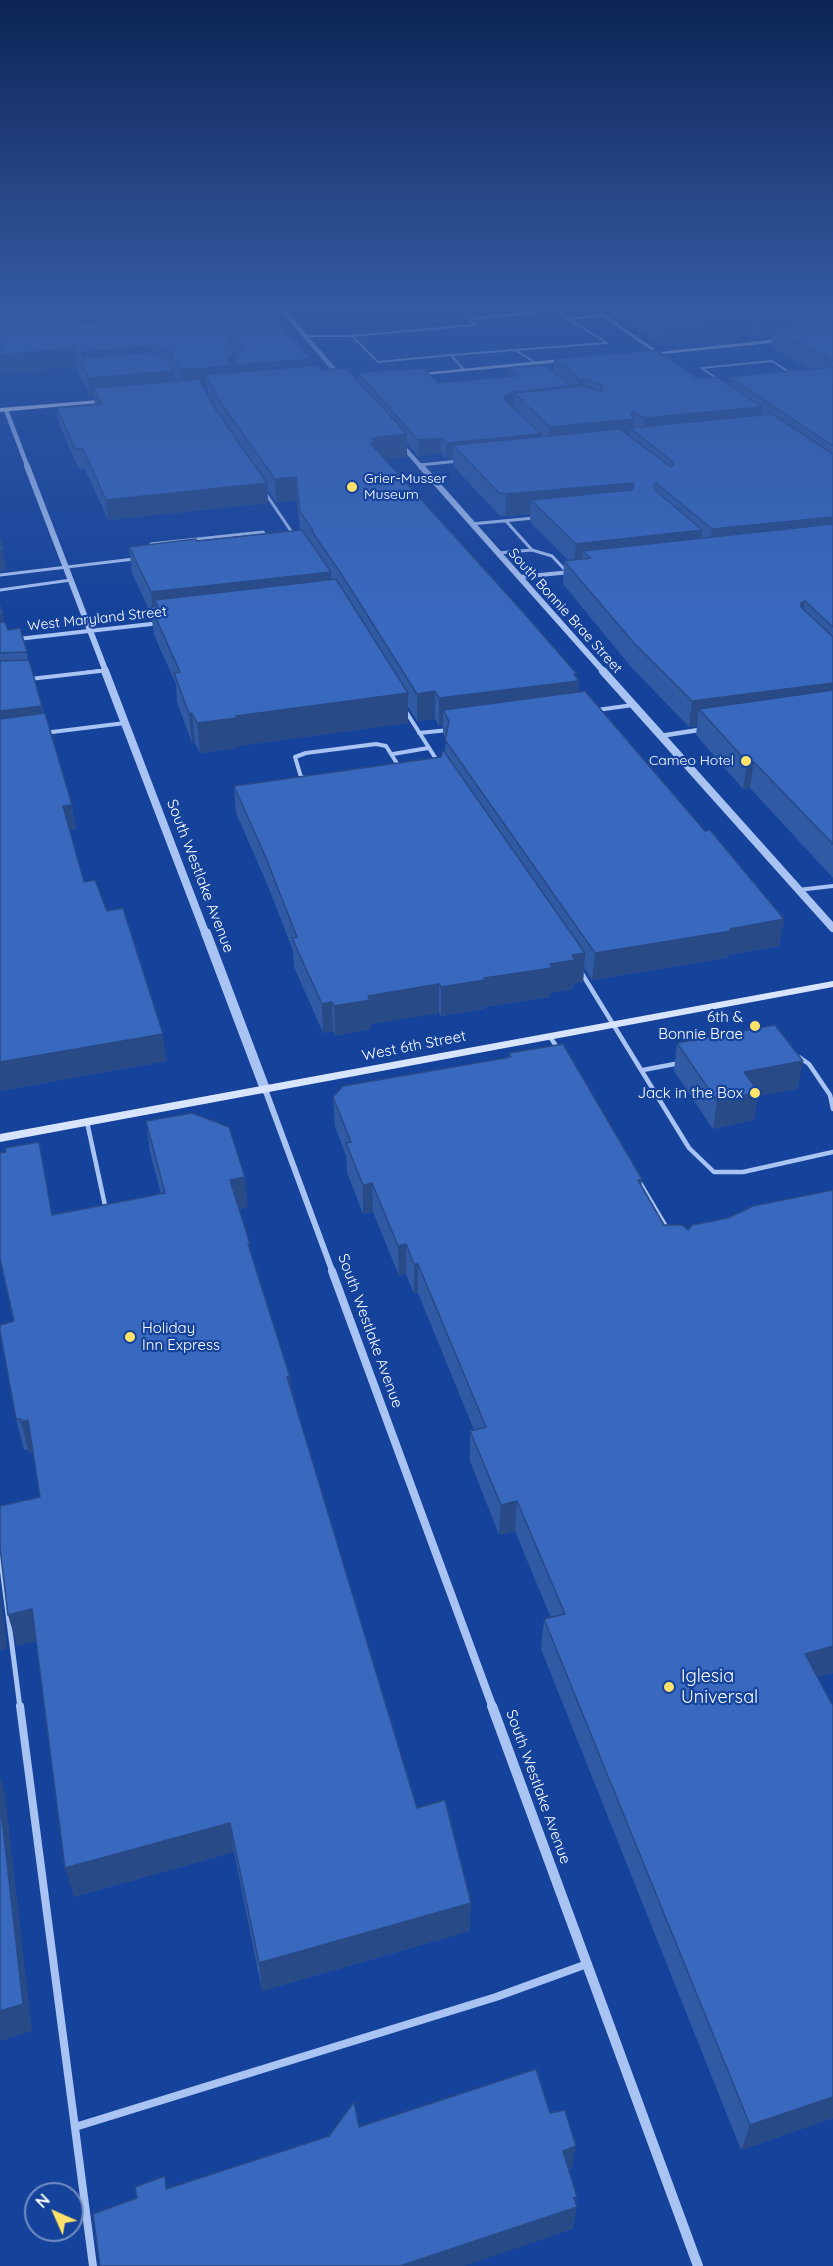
<!DOCTYPE html>
<html>
<head>
<meta charset="utf-8">
<style>
	body { margin:0 }
	#map { position:relative; width:833px; height:2266px; overflow:hidden; background:#15429a; font-family:Quicksand,sans-serif }
	canvas { display:block }
	.north { position:absolute; left:24px; top:2182px; width:60px; height:60px; box-sizing:border-box; background:#15429a; border:2px solid #738ec2; border-radius:50%; rotate:315deg; font-size:16px; font-weight:700; line-height:24px; text-align:center; color:#fff }
	.north::after { content:''; display:block; margin:auto; width:21px; height:27px; background:#ffe26a; clip-path:polygon(50% 0,100% 100%,50% 72%,0 100%) }
</style>
</head>
<body>
<div id="map">
<canvas width="833" height="2266"></canvas>
<div class="north">N</div>
</div>
<script>
const context = document.querySelector('canvas').getContext('2d');
context.lineJoin = 'round';
const poly = rows => new Path2D(rows.map(r => 'M' + r).join(''));
function strokePath(path, color, width, dash) { context.strokeStyle = color; context.lineWidth = width; context.lineCap = dash ? 'butt' : 'round'; context.setLineDash(dash || []); context.stroke(path); }
function fillPath(path, color) { context.fillStyle = color; context.fill(path, 'evenodd'); }
function write(font, color, halo, rows, align = 'center') {
  context.font = font + ' Quicksand,sans-serif'; context.lineWidth = 4.5; context.setLineDash([]); context.textBaseline = 'middle'; context.strokeStyle = halo; context.fillStyle = color; for (const [text, x, y, turn = 0] of rows) {
    context.save(); context.translate(x, y); context.rotate((+turn || 0) * Math.PI / 180); context.textAlign = isNaN(turn) ? turn : align; if (halo) context.strokeText(text, 0, 0); context.fillText(text, 0, 0); context.restore();
  }
}
strokePath(poly([
	[567,319,602,316],
	[305,336,352,336,378,362,451,355,464,370],
	[352,336,475,325,469,319,554,310,607,343,515,350,536,363],
	[451,355,515,350],
	[718,379,701,368,772,361,792,374]
]), '#a9c3f3', 2);
strokePath(poly([
	[264,491,293,534],
	[506,521,532,550,552,556,567,572],
	[471,524,534,518],
	[154,549,151,544,263,532,267,539],
	[498,553,532,550],
	[0,575,134,559],
	[0,590,71,580],
	[87,672,105,670]
]), '#a9c3f3', 3);
strokePath(poly([
	[30,679,100,671],
	[405,710,438,762],
	[597,710,633,705],
	[44,733,125,723],
	[419,733,449,730],
	[376,744,386,746,398,765,391,770,318,780,301,777,295,757,306,753,376,744],
	[393,754,428,748],
	[798,890,833,886]
]), '#a9c3f3', 4);
strokePath(poly([
	[581,972,689,1148,714,1172,743,1172,833,1152],
	[550,1037,559,1050],
	[799,1057,809,1064,830,1095,833,1109],
	[643,1070,680,1063],
	[87,1122,106,1210],
	[640,1183,668,1230]
]), '#a9c3f3', 4.5);
strokePath(poly([
	[0,1552,20,1708]
]), '#a9c3f3', 5);
strokePath(poly([
	[20,1706,93,2266],
	[75,2127,496,1997,587,1964]
]), '#a9c3f3', 8);
strokePath(poly([
	[592,308,661,355],
	[420,465,458,461]
]), '#a9c3f3', 3);
strokePath(poly([
	[520,577,570,572],
	[0,641,160,623]
]), '#a9c3f3', 4);
strokePath(poly([
	[660,736,705,729]
]), '#a9c3f3', 4.5);
strokePath(poly([
	[265,1089,333,1273]
]), '#a9c3f3', 6);
strokePath(poly([
	[332,1271,493,1708]
]), '#a9c3f3', 8);
strokePath(poly([
	[492,1706,698,2266]
]), '#a9c3f3', 10);
strokePath(poly([
	[281,308,343,380],
	[6,410,28,468],
	[398,441,422,468]
]), '#a9c3f3', 4.5);
strokePath(poly([
	[27,466,106,672],
	[421,466,604,672]
]), '#a9c3f3', 6);
strokePath(poly([
	[105,671,206,935],
	[603,671,833,928]
]), '#a9c3f3', 8);
strokePath(poly([
	[206,933,265,1089]
]), '#a9c3f3', 10);
fillPath(poly([
	[788,338,790,341,644,356,641,354,788,338],
	[570,358,572,361,414,376,411,374,570,358],
	[111,399,109,402,0,412,0,408,111,399],
	[833,981,833,987,0,1142,0,1134,833,981]
]), '#d8e4fc');
fillPath(poly([
	[0,308,267,308,311,359,311,366,322,370,358,381,358,373,438,383,508,377,508,368,554,372,554,359,698,379,728,384,729,377,810,369,771,346,772,337,759,338,754,336,660,343,607,308,833,308,833,878,750,788,743,789,696,735,697,726,689,727,632,668,563,584,564,561,568,560,530,522,530,514,505,516,499,515,453,466,453,458,446,459,441,453,418,456,407,443,407,457,385,459,579,681,578,692,784,919,779,946,728,955,727,958,592,980,584,968,583,982,574,984,573,989,550,993,550,997,484,1007,484,1009,441,1016,439,1013,371,1024,371,1029,335,1036,333,1031,323,1033,294,967,293,951,268,886,236,813,234,786,441,757,445,753,446,739,443,734,443,726,439,726,435,719,417,721,408,707,408,723,239,746,239,748,200,753,195,743,192,743,177,702,176,684,154,635,151,614,132,573,129,547,197,541,300,530,297,500,276,502,267,489,268,503,108,520,85,469,78,468,60,426,57,408,95,405,94,397,91,398,76,367,0,374],
	[77,320,110,321,81,324],
	[173,373,177,381,174,381],
	[207,387,208,395,204,388],
	[0,605,4,622,8,630,27,652,28,660,42,706,44,714,72,805,76,829,70,830,84,882,167,1061,0,1091],
	[677,1043,798,1089,758,1096,754,1120,713,1129,674,1071],
	[509,1053,641,1186,664,1225,688,1230,833,1190,833,1673,818,1677,833,2118,741,2150,541,1649,544,1619,551,1618,515,1531,499,1535,470,1461,470,1431,474,1430,418,1293,414,1294,406,1274,399,1276,373,1212,363,1214,347,1172,346,1156,335,1126,333,1097,509,1057],
	[146,1121,248,1207,240,1209,250,1244,252,1257,290,1377,291,1392,417,1808,470,1931,262,1991,234,1852,74,1897,36,1641,17,1646,40,1497,33,1452,29,1453,28,1450,24,1450,16,1419,14,1321,0,1262,0,1153,39,1142,52,1214,161,1194,150,1152]
]), '#315aa4');
fillPath(poly([
	[198,308,252,308,253,323,166,329,164,310],
	[833,314,833,332,773,328,772,337,759,338,761,320],
	[756,318,754,336,660,343,662,325],
	[231,335,233,353,235,351,236,371,231,376,206,375,207,387,182,390,180,370,228,358,228,339],
	[151,346,153,365,87,371,81,356,84,352],
	[73,348,76,367,0,374,0,355],
	[311,359,312,378,239,385,237,365],
	[173,371,174,390,93,388,94,397,91,398,89,378],
	[585,379,584,400,577,400,578,380],
	[572,386,571,401,514,393,513,407,504,411,505,396,514,392],
	[762,407,760,428,642,437,644,418],
	[634,411,634,431,630,428,629,441,549,449,550,427,631,415],
	[407,434,407,457,374,460,371,466,372,438],
	[541,434,540,450,453,445,453,458,446,459,447,443],
	[442,438,441,453,418,456,418,440],
	[296,477,297,500,276,502,275,479],
	[267,483,268,503,108,520,106,500],
	[633,483,632,505,531,500,530,514,505,516,506,494],
	[833,517,833,539,710,552,712,529],
	[702,530,700,553,591,558,583,551,582,566,574,567,576,544],
	[0,550,3,550,6,570,0,572],
	[331,572,332,599,155,600,157,619,153,613,151,592],
	[805,601,801,626,801,603],
	[3,614,7,636,0,637,0,615],
	[577,674,576,681,579,681,577,708,449,721,443,710,443,726,439,726,439,698],
	[833,678,833,708,699,709,697,726,689,727,692,701],
	[435,691,435,719,417,721,417,694],
	[408,693,408,723,239,746,239,748,200,753,197,723,236,716],
	[42,706,46,729,0,735,0,711],
	[192,713,195,743,192,743,189,714],
	[747,762,754,762,750,788,743,789],
	[72,805,76,829,67,831,63,806],
	[784,919,779,946,728,955,727,958,592,980,595,953],
	[585,953,583,982,574,984,573,989,550,993,550,997,484,1007,484,1009,441,1016,441,987,550,964,572,955],
	[439,984,439,1013,371,1024,371,1029,335,1036,334,1006,368,996],
	[332,1002,333,1031,323,1033,322,1004],
	[163,1034,167,1061,0,1091,0,1062],
	[803,1061,798,1089,758,1096,754,1120,713,1129,717,1101,744,1072],
	[245,1177,248,1207,233,1210,230,1180],
	[642,1179,639,1208,638,1180],
	[372,1183,373,1212,363,1214,363,1185],
	[248,1244,250,1244,253,1275],
	[406,1244,406,1274,399,1276,398,1246],
	[414,1264,418,1264,418,1293,414,1294],
	[287,1377,290,1377,292,1408],
	[28,1420,35,1451,29,1453,21,1422],
	[517,1501,515,1531,499,1535,501,1505],
	[0,1590,7,1648,0,1650],
	[32,1609,40,1640,17,1646,8,1615],
	[833,1646,833,1673,797,1683,805,1654],
	[0,1776,5,1793,32,2031,0,2041],
	[230,1823,234,1852,74,1897,65,1868],
	[471,1903,470,1931,262,1991,259,1963],
	[833,2097,833,2118,741,2150,750,2125],
	[576,2146,572,2169,559,2175,563,2151],
	[577,2197,575,2207,577,2207,573,2229,464,2266,400,2266]
]), '#284a86');
const building = poly([
	[0,308,67,308,81,324,131,318,133,315,127,308,155,308,162,317,252,311,255,308,267,308,311,359,237,365,235,360,242,351,235,337,231,335,228,339,235,351,228,358,230,366,180,370,170,352,151,346,84,352,81,356,85,358,151,352,166,357,173,371,89,378,73,348,0,355,0,308],
	[162,308,198,308,164,310,162,308],
	[636,308,833,308,833,314,761,320,756,318,662,325,636,308],
	[833,322,833,362,773,328,833,322],
	[657,350,698,379,717,377,762,407,644,418,634,411,631,415,635,419,550,427,514,393,584,386,600,391,603,388,601,385,585,379,578,380,577,376,554,359,657,350],
	[318,365,322,370,346,368,407,434,372,438,374,441,371,444,523,612,577,674,574,674,579,681,439,698,435,691,417,694,342,575,311,530,313,530,300,512,296,477,275,479,221,403,206,375,318,365],
	[544,365,572,386,514,392,505,396,505,400,541,434,447,443,442,438,418,440,358,373,423,368,438,383,517,376,508,368,544,365],
	[833,367,833,446,729,377,833,367],
	[199,379,216,410,267,483,106,500,83,449,75,449,57,408,102,404,93,388,199,379],
	[772,414,833,454,833,517,712,529,656,483,654,486,655,490,702,530,576,544,531,500,631,490,634,487,633,483,506,494,499,493,453,445,620,429,671,467,674,465,672,461,630,428,772,414],
	[833,524,833,627,805,601,801,603,801,607,833,637,833,683,692,701,634,643,564,561,591,558,583,551,833,524],
	[302,530,331,572,151,592,129,547,196,539,197,541,302,530],
	[0,539,3,550,0,550,0,539],
	[336,579,408,693,236,716,237,718,197,723,192,713,189,714,174,673,180,672,151,607,158,606,155,600,336,579],
	[0,605,3,614,0,615,0,605],
	[0,622,5,622,8,630,20,628,27,652,0,653,0,622],
	[29,660,42,706,0,711,0,661,29,660],
	[833,690,833,844,754,762,747,762,699,709,833,690],
	[585,691,705,831,710,830,784,919,730,929,731,931,595,953,445,740,449,721,443,710,585,691],
	[45,713,72,805,63,806,84,882,95,880,107,911,123,908,163,1034,0,1062,0,719,45,713],
	[443,750,585,953,572,955,575,960,550,964,552,968,484,978,485,980,441,987,439,984,368,996,370,1000,334,1006,332,1002,322,1004,292,938,297,937,266,858,234,786,441,757,443,750],
	[775,1025,803,1061,744,1072,759,1092,717,1101,677,1043,775,1025],
	[563,1044,642,1179,638,1180,664,1225,682,1225,688,1230,692,1225,728,1218,753,1206,833,1190,833,1646,805,1654,833,1706,833,2097,750,2125,544,1619,565,1614,517,1501,501,1505,470,1431,486,1427,418,1264,414,1264,406,1244,398,1246,372,1183,363,1185,346,1143,351,1142,333,1097,343,1086,511,1057,509,1053,563,1044],
	[192,1113,229,1127,245,1177,230,1180,250,1244,248,1244,290,1377,287,1377,417,1808,445,1800,471,1903,259,1963,230,1823,65,1868,32,1609,8,1615,0,1548,0,1506,40,1497,28,1420,21,1422,21,1419,16,1419,0,1331,0,1325,14,1321,0,1259,0,1153,6,1152,5,1148,39,1142,52,1215,165,1193,146,1121,192,1113],
	[0,1801,23,2004,0,2011,0,1801],
	[536,2069,550,2113,565,2110,576,2146,563,2151,577,2197,574,2198,577,2207,400,2266,100,2266,93,2214,137,2198,135,2187,165,2176,166,2189,329,2136,354,2102,359,2127,536,2069]
]);
fillPath(building, '#3969bf');
strokePath(building, '#284a86', 1.5);
const sky = context.createLinearGradient(0, 0, 0, 625);
sky.addColorStop(0, '#0c2455');
sky.addColorStop(0.49, '#355aa3');
sky.addColorStop(1, '#355aa300');
context.fillStyle = sky;
context.fillRect(0, 0, 833, 625);
for (const [x, y, r, color] of [
	[352,487,6,"#ffe26a"],
	[746,761,6,"#ffe26a"],
	[755,1026,6,"#ffe26a"],
	[755,1093,6,"#ffe26a"],
	[130,1337,6,"#ffe26a"],
	[669,1687,6,"#ffe26a"]
]) { const dot = new Path2D(); dot.arc(x, y, r, 0, 2 * Math.PI); context.fillStyle = color; context.fill(dot); strokePath(dot, '#15429a', 2); }
write('14px', '#fff', '#15429a', [
	["Grier-Musser",364,479],
	["Museum",364,495],
	["Cameo Hotel",734,761,"right"]
], 'left');
write('14px', '#fff', '#15429a', [
	["South Bonnie Brae Street",565,611,48],
	["West Maryland Street",97,619,-6]
]);
write('15px', '#fff', '#15429a', [
	["South Westlake Avenue",200,876,69],
	["West 6th Street",414,1046,-11],
	["South Westlake Avenue",370,1331,70],
	["South Westlake Avenue",538,1787,70]
]);
write('15px', '#fff', '#15429a', [
	["6th &",743,1017],
	["Bonnie Brae",743,1034],
	["Jack in the Box",743,1093],
	["Holiday",142,1328,"left"],
	["Inn Express",142,1345,"left"]
], 'right');
write('18px', '#fff', '#15429a', [
	["Iglesia",681,1677],
	["Universal",681,1698]
], 'left');
</script>
</body>
</html>
